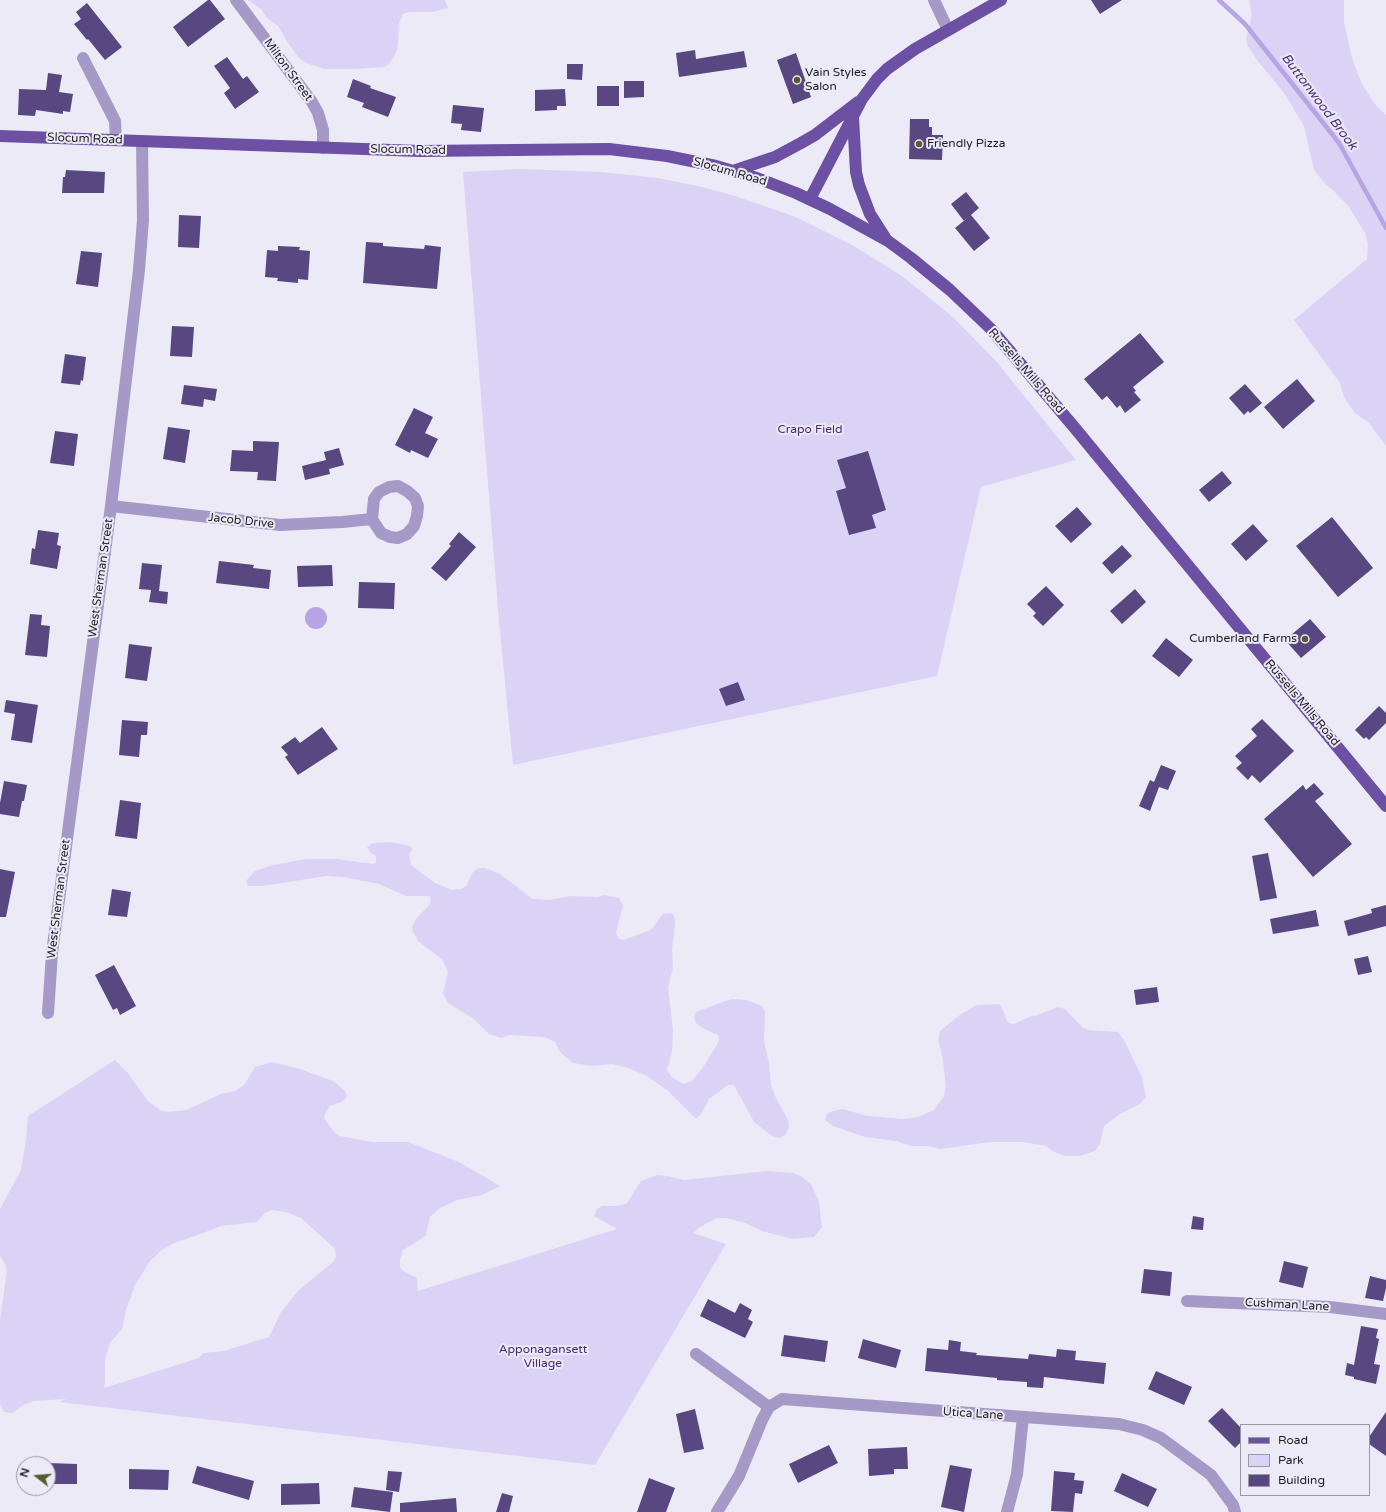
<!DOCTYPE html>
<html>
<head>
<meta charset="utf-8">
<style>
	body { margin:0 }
	#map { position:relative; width:1386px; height:1512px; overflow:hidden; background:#edeaf7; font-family:"Varela Round",sans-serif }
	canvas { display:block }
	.legend { position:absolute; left:1240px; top:1424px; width:130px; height:72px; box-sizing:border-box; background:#edeaf7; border:1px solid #9a98a2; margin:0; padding:5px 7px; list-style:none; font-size:12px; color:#1e1d22 }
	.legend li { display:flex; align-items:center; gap:8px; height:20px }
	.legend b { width:20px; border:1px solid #9a98a2 }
	.north { position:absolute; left:16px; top:1456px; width:40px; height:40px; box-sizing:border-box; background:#edeaf7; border:1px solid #9a98a2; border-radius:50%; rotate:287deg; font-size:11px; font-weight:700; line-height:16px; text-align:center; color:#1e1d22 }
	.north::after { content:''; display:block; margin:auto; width:14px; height:18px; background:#565d2c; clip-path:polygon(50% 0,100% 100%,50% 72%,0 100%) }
</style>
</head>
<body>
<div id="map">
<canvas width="1386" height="1512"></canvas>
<ul class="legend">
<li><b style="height:5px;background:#6b50a3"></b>Road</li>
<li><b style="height:11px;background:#dbd3f6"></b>Park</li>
<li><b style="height:11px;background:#584780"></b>Building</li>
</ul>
<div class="north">N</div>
</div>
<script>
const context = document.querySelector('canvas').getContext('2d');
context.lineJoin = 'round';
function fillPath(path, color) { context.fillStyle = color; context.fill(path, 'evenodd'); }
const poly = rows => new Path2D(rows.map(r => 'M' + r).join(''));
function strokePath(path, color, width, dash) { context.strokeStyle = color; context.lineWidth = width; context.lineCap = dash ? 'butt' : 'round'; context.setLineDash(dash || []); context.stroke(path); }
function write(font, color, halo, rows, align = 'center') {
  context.font = font + ' "Varela Round",sans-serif'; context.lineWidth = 4; context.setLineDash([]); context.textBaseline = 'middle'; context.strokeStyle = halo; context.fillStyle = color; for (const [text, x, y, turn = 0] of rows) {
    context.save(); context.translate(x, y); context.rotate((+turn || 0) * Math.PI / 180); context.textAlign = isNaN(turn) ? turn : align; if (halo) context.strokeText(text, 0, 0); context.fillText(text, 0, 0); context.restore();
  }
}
fillPath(poly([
	[248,0,445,0,448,8,433,12,409,12,403,14,399,23,398,45,396,53,390,63,385,67,355,69,325,69,306,63,299,58,288,43,278,26,267,18,261,9],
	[1249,0,1344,0,1344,22,1352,58,1361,82,1374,103,1386,115,1386,446,1369,423,1355,413,1344,397,1340,383,1294,320,1367,259,1368,245,1365,233,1349,207,1332,189,1326,185,1314,170,1304,126,1284,93,1257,60,1248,46,1246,39,1252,14],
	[521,169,601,172,658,178,702,187,735,196,796,217,854,246,902,276,953,317,996,361,1076,460,981,487,937,676,513,765,499,621,463,172],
	[390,842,411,846,412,850,409,854,411,865,435,883,452,890,461,889,466,886,473,872,478,868,485,868,500,874,533,899,549,900,570,896,597,897,605,895,619,898,623,906,616,933,618,938,623,940,651,930,663,914,672,913,675,918,675,925,672,949,673,968,668,987,673,1029,672,1052,667,1070,672,1077,683,1084,692,1081,704,1066,719,1041,718,1035,704,1029,696,1023,694,1018,696,1012,725,1001,733,999,746,1000,762,1006,765,1012,764,1042,769,1063,771,1085,776,1098,788,1120,789,1128,785,1135,780,1138,772,1136,754,1122,734,1085,728,1085,709,1099,701,1114,696,1119,667,1090,647,1076,626,1067,611,1064,592,1066,573,1063,560,1052,555,1042,544,1037,510,1035,501,1038,489,1034,474,1019,448,1003,443,993,448,972,443,960,418,941,413,932,412,927,416,919,430,904,431,899,429,896,406,896,379,884,343,877,326,876,263,886,248,886,246,881,255,871,273,865,306,859,336,859,374,864,376,863,376,856,371,853,367,847,373,843],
	[1000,1004,1008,1023,1014,1024,1031,1016,1035,1016,1058,1007,1065,1009,1082,1027,1088,1030,1118,1032,1124,1040,1142,1077,1146,1097,1140,1104,1120,1114,1104,1126,1100,1144,1095,1151,1080,1156,1065,1156,1054,1152,1046,1146,1023,1142,990,1142,941,1149,927,1146,911,1146,896,1141,865,1137,833,1126,825,1120,827,1114,830,1112,842,1109,868,1116,903,1119,918,1117,934,1110,944,1096,946,1086,942,1054,938,1040,940,1031,961,1014,977,1005],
	[115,1060,127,1072,148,1101,160,1110,168,1112,186,1110,221,1094,235,1091,244,1085,255,1067,272,1062,300,1069,333,1081,345,1091,347,1097,342,1102,329,1106,324,1118,335,1133,340,1136,372,1142,408,1142,459,1162,500,1186,482,1195,457,1200,439,1209,430,1217,426,1235,421,1239,403,1250,400,1259,400,1268,405,1272,417,1278,418,1291,617,1229,594,1216,597,1209,602,1206,618,1206,627,1203,641,1181,657,1175,668,1176,684,1180,767,1171,792,1173,801,1176,811,1184,819,1202,822,1227,814,1237,792,1239,762,1231,745,1223,726,1218,717,1218,700,1227,693,1233,726,1244,595,1465,59,1402,66,1399,34,1401,23,1405,13,1413,4,1412,0,1404,0,1320,7,1270,4,1262,0,1256,0,1209,21,1170,26,1139,28,1116],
	[272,1210,285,1212,301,1218,335,1249,336,1257,333,1262,300,1289,281,1312,269,1337,224,1351,203,1353,199,1358,104,1388,105,1382,105,1359,110,1343,122,1329,126,1310,135,1285,150,1261,162,1250,174,1243,198,1235,221,1226,257,1222,265,1213]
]), '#dbd3f6');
fillPath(poly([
	'305 618a11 11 0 1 1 22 0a11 11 0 1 1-22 0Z'
]), '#b6a4e5');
strokePath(poly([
	[1219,0,1245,24,1339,143,1386,228]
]), '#b6a4e5', 4.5);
fillPath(poly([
	[208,0,210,0,225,19,188,47,173,27],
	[1091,0,1122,0,1100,14],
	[87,3,122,47,105,60,88,39,87,40,74,24,81,19,76,12],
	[695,50,696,59,744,51,747,67,679,77,676,53],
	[796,53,811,97,793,104,777,60],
	[227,57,243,79,247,76,259,92,235,109,224,93,230,88,214,66],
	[567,64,583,64,582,80,567,79],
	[48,73,62,75,59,92,73,94,70,112,63,111,63,114,36,110,35,116,18,115,19,89,46,90],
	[353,79,371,86,370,88,396,97,388,117,362,107,364,103,347,97],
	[624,81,644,81,644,97,624,98],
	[597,86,619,86,619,106,597,106],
	[565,89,566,106,557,106,557,110,535,111,535,90],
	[453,105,484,108,481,132,461,130,462,124,451,123],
	[910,119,929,119,929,127,932,127,932,135,943,135,942,160,909,159],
	[66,170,105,172,104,193,62,193,63,177,65,177],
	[966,192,979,208,964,221,951,204],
	[179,215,201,216,199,248,178,247],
	[971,215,990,238,974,251,955,228],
	[366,242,383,243,383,246,424,249,425,245,441,247,437,289,363,283],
	[278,246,300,247,299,250,310,251,308,280,298,279,298,283,277,281,278,278,265,277,267,250,278,251],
	[81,251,102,253,98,287,76,284],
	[172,326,194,327,192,357,170,356],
	[1140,333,1164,362,1133,387,1136,391,1134,392,1141,400,1125,413,1120,405,1117,408,1107,396,1102,400,1084,379],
	[65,354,86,357,83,381,81,380,80,385,61,383],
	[1297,379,1315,401,1283,429,1264,407],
	[1245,384,1262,403,1250,413,1248,411,1244,415,1229,398],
	[184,385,217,389,215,401,204,399,203,407,181,404],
	[414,408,433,417,425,433,438,439,428,458,411,450,410,453,395,445],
	[168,427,190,430,185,463,163,459],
	[55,431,78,434,74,466,50,463],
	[253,441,279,442,276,481,257,480,258,472,230,471,232,450,253,451],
	[339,448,344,465,329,469,330,474,305,480,302,466,326,460,324,452],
	[868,451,886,510,872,515,876,528,849,535,836,491,846,488,837,460],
	[1222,471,1232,483,1209,502,1199,490],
	[1077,507,1092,524,1071,543,1055,526],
	[1332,517,1373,568,1338,597,1296,546],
	[1253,524,1268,541,1246,561,1231,544],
	[38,530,59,533,57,545,61,546,57,569,30,564,32,548,35,549],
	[459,532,476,547,446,581,431,568,451,546,449,544],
	[1122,545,1132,556,1112,574,1102,563],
	[219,561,254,565,253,568,271,570,269,589,216,583],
	[142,563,162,565,159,591,168,592,167,604,149,602,151,590,139,589],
	[332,565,333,586,298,587,297,566],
	[359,582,395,583,394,609,358,608],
	[1046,586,1064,605,1043,626,1033,616,1036,613,1027,604],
	[1135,589,1146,602,1122,624,1110,611],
	[30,614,42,615,41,625,50,626,47,657,25,655],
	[1310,619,1326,637,1301,658,1285,640],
	[1166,638,1193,660,1179,677,1152,656],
	[129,644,152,647,147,681,125,678],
	[738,682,745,700,726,706,719,689],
	[6,700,38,705,32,743,11,740,15,714,4,712],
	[1379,706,1386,713,1386,723,1369,740,1366,737,1364,739,1355,730],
	[1262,719,1294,751,1260,783,1252,775,1248,780,1236,768,1242,763,1235,756,1257,736,1251,729],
	[122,720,148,722,147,735,141,735,139,757,119,755],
	[322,727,338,749,298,775,285,757,288,755,281,747,295,737,300,743],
	[1161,765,1176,771,1168,790,1159,787,1150,811,1139,806,1150,780,1154,782],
	[4,781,27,785,24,801,22,801,19,817,0,814,0,803],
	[1314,783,1324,794,1315,801,1352,844,1313,877,1264,819,1303,785,1306,790],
	[120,800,141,803,137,839,115,836],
	[1268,853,1277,898,1260,901,1252,856],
	[0,869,15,872,6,917,0,917],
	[112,889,131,892,127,917,108,915],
	[1386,905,1386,926,1348,936,1344,921,1372,913,1371,909],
	[1316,910,1319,926,1273,934,1270,919],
	[1368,956,1372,972,1358,975,1354,959],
	[114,965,136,1006,120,1015,117,1008,113,1010,95,975],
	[1157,987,1159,1002,1136,1005,1134,990],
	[1193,1216,1204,1218,1203,1230,1191,1229],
	[1284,1261,1308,1267,1303,1288,1279,1282],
	[1144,1269,1172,1272,1170,1296,1141,1293],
	[1370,1276,1386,1280,1386,1288,1383,1301,1365,1298],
	[708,1299,735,1313,740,1303,752,1310,748,1319,753,1322,745,1338,700,1316],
	[1361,1326,1378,1329,1376,1338,1379,1339,1374,1364,1380,1365,1376,1384,1354,1379,1354,1377,1345,1375,1347,1363,1354,1365],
	[784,1335,828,1341,825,1362,781,1356],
	[863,1339,901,1350,896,1368,858,1358],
	[949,1340,961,1342,960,1351,977,1353,976,1355,1028,1359,1029,1354,1056,1357,1057,1349,1076,1351,1075,1360,1106,1363,1104,1384,1044,1377,1043,1388,1027,1387,1027,1382,997,1380,997,1378,925,1371,927,1348,948,1350],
	[1156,1371,1192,1387,1184,1405,1148,1389],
	[1222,1408,1241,1428,1241,1442,1235,1448,1208,1421],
	[695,1409,704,1449,684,1453,676,1414],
	[1386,1412,1386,1456,1369,1444,1369,1437],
	[829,1445,838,1463,798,1483,789,1464],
	[907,1447,908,1469,894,1469,894,1474,869,1476,868,1449],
	[48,1463,77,1464,77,1484,48,1484],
	[950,1465,972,1469,964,1512,941,1507],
	[197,1466,254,1481,249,1500,192,1483],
	[129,1469,169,1470,168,1490,129,1489],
	[388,1471,402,1472,399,1492,386,1490],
	[1054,1471,1075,1473,1074,1480,1084,1481,1082,1494,1075,1493,1073,1512,1051,1511],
	[1122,1473,1157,1489,1148,1507,1114,1491],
	[649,1478,675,1488,666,1512,637,1512],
	[319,1483,320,1504,281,1505,281,1484],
	[354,1487,393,1492,390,1512,351,1507],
	[502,1493,513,1496,509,1512,496,1512],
	[456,1498,457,1512,400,1512,400,1503]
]), '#584780');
strokePath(poly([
	[236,0,312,102,318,113,323,130,323,148],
	[934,0,948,30],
	[83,58,115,121,116,140],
	[111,506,280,525,342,522,372,519,374,499,379,492,389,487,398,486,407,491,415,498,418,506,417,516,414,526,407,534,398,538,390,537,381,533,372,519],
	[48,1013,52,953,111,506,139,270,143,220,142,142],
	[1187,1301,1330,1307,1386,1314],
	[696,1354,769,1407,782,1399,1119,1424,1143,1430,1161,1438,1211,1475,1233,1505,1235,1512],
	[717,1512,739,1476,762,1420,769,1407],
	[1007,1512,1017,1474,1023,1417]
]), '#a599c7', 12);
strokePath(poly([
	[853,117,856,172,859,185,870,214,886,239],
	[0,136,420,151,609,149,667,156,716,166,757,178,796,193,830,209,888,241,911,258,950,290,991,329,1074,427,1386,806],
	[733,171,775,157,801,143,815,135,858,102],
	[810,199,862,99,877,79,887,69,915,49,1001,0]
]), '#6b50a3', 12);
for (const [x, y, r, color] of [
	[797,80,4,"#565d2c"],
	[919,144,4,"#565d2c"],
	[1305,639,4,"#565d2c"]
]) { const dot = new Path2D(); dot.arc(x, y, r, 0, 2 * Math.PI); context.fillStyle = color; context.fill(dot); strokePath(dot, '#edeaf7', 1.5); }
write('12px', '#1e1d22', '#edeaf7', [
	["Milton Street",288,70,54],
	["Slocum Road",85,139,2],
	["Slocum Road",408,150,1],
	["Slocum Road",730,172,16],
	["Russells Mills Road",1026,371,49],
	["Jacob Drive",241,521,6],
	["West Sherman Street",101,578,-82],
	["Russells Mills Road",1302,703,50],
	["West Sherman Street",59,899,-83],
	["Cushman Lane",1287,1305,3],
	["Utica Lane",973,1414,4]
]);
write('12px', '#1e1d22', '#edeaf7', [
	["Vain Styles",805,73],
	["Salon",805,87],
	["Friendly Pizza",927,144],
	["Cumberland Farms",1297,639,"right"]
], 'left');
write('12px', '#452a74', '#edeaf7', [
	["Crapo Field",810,430],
	["Apponagansett",543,1350],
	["Village",543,1364]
]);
write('italic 13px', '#4c327d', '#edeaf7', [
	["Buttonwood Brook",1319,102,53]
]);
</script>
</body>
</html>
